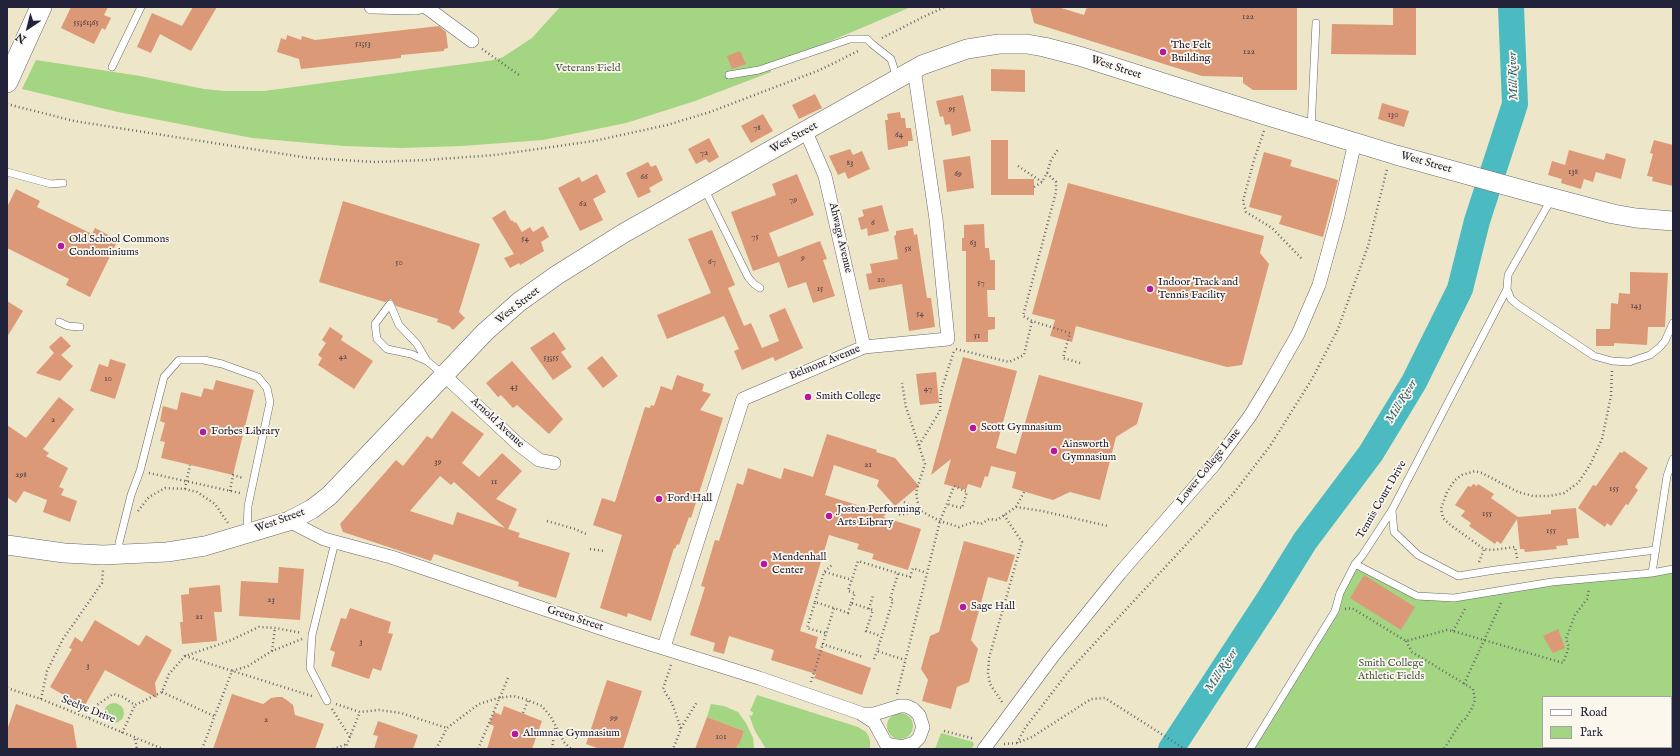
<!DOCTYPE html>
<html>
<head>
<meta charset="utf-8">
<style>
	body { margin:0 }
	#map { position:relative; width:1680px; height:756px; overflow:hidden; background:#ede6c9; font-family:"IM FELL English",serif }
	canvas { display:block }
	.frame { position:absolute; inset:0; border:8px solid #22223b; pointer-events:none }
	.legend { position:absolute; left:1542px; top:696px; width:130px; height:52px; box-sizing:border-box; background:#fbf7ec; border:1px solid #a4a2a5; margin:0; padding:5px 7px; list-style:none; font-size:12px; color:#22223b }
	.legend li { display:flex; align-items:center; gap:8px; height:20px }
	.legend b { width:20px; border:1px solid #a4a2a5 }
	.north { position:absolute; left:8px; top:8px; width:40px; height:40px; -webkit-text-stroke:3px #fbf7ec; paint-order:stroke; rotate:215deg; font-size:11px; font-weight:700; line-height:16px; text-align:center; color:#22223b }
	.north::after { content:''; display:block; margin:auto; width:14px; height:18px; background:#22223b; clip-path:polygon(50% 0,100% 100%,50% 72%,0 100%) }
</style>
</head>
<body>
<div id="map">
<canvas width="1680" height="756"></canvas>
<div class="frame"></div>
<ul class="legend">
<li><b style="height:5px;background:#fff"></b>Road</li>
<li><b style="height:11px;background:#a4d583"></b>Park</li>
</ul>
<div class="north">N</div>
</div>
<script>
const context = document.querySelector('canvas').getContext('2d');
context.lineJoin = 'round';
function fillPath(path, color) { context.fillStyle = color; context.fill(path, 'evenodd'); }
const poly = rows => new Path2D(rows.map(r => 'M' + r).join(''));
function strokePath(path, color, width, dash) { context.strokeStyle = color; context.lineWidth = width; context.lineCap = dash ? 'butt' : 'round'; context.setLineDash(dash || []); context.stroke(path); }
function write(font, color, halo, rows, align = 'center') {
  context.font = font + ' "IM FELL English",serif'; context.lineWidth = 3.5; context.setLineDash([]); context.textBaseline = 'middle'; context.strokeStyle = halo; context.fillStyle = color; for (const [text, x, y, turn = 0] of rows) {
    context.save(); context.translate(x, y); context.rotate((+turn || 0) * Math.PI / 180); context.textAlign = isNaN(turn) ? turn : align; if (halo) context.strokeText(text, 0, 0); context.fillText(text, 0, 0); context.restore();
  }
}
fillPath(poly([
	[560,7,911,7,769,67,771,72,695,101,626,123,543,140,462,146,401,148,344,146,252,138,118,112,22,89,36,60,140,76,204,89,224,91,264,91,494,60,503,57,532,38],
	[1355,564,1417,596,1454,598,1673,569,1673,749,1250,749,1335,611],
	[1543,697,1671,697,1671,747,1543,747],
	[757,695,858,727,866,732,869,737,870,742,870,749,766,749,755,731,749,715,752,716,753,712,750,711],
	'104 713a10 10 0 1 1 20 0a10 10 0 1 1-20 0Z',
	[711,704,724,706,738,712,746,723,753,738,754,749,736,749,738,744,739,744,744,731,707,717],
	'887 726a13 13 0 1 1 26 0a13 13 0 1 1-26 0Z',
	[941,733,973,742,974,745,971,749,935,749]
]), '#a4d583');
strokePath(poly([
	[1171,749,1269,599,1305,541,1371,453,1414,382,1460,289,1477,221,1515,104,1511,7]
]), '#4bbac1', 26);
fillPath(poly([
	[71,7,108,7,104,15,111,18,105,30,102,28,94,44,61,28],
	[193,7,217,7,191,51,160,34,151,53,137,47,152,13,182,26],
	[1030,7,1058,7,1084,15,1087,7,1297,7,1297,90,1253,90,1243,83,1243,77,1202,76,1034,23],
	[1393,7,1416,7,1416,55,1331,54,1332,24,1393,25],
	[439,26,446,32,448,48,444,49,444,51,401,55,401,58,301,69,299,59,277,52,281,38,286,40,287,35,301,40,302,36,315,40],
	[740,51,746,64,732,69,727,56],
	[991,69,1025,70,1025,92,991,91],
	[815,94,822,108,799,119,792,105],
	[963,95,971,131,952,136,950,124,945,125,943,116,940,117,936,101],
	[1382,103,1409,111,1404,127,1378,119],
	[900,112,901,118,905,118,906,128,911,128,913,141,908,141,908,146,888,150,885,120,888,120,887,114],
	[763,114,773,131,751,143,741,126],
	[709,138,719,157,709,163,706,159,696,164,688,149],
	[991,140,1008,140,1008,179,1034,179,1034,195,991,195],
	[1654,140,1673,145,1673,186,1652,181,1653,177,1647,176,1653,154,1650,153],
	[850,149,853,155,862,151,870,169,848,179,845,172,838,175,829,156],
	[1569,150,1604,160,1606,153,1626,159,1621,179,1596,172,1593,182,1584,179,1581,189,1561,183,1562,179,1548,175,1552,161,1565,165],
	[1264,152,1292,160,1290,166,1338,180,1323,237,1279,224,1282,216,1249,207],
	[970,156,974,188,947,192,943,160],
	[648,162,651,167,656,165,663,180,649,188,651,192,638,198,626,173],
	[597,174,606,192,593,199,603,220,580,231,558,188,579,177,582,182],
	[797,174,814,215,769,233,778,257,820,241,827,259,823,260,835,296,813,303,806,282,788,288,779,262,753,271,731,212,776,195,772,184],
	[1068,183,1264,236,1260,253,1269,264,1242,365,1227,367,1076,326,1072,342,1050,336,1055,320,1032,314],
	[16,189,40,201,37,207,92,234,95,228,118,240,90,297,66,285,69,279,7,248,7,207],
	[343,201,480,244,459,312,465,318,453,330,449,326,437,322,438,319,396,306,391,299,385,302,319,282],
	[882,205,889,231,868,236,867,228,861,230,858,218,864,216,862,210],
	[505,210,511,221,512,220,515,223,516,222,522,232,530,227,533,232,543,226,549,237,541,242,544,251,520,265,519,263,510,268,504,258,514,254,492,218],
	[984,224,985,248,989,248,990,260,995,260,995,290,987,290,988,317,995,317,995,329,988,330,988,342,966,342,966,251,962,251,962,238,964,238,964,225],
	[913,228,914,235,917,234,927,298,931,298,935,327,909,331,902,284,869,290,866,274,872,273,870,264,898,259,894,236,896,235,896,231],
	[712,230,735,285,728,288,744,326,751,323,762,348,779,341,769,315,785,308,803,348,775,361,773,357,742,370,734,351,739,349,724,316,667,339,657,315,711,293,688,239],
	[1630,272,1668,273,1665,327,1648,327,1647,345,1614,343,1614,346,1596,346,1596,329,1610,329,1611,303,1618,304,1619,293,1630,294],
	[7,301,23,311,7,337],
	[330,327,343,336,341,340,373,361,354,389,318,365,322,358,318,355,326,343,322,340],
	[554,332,566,349,561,352,572,367,553,380,530,348],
	[61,336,71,346,61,355,73,366,60,381,36,373,54,353,49,347],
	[602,356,618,376,603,388,587,368],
	[963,357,1017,371,996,448,1016,454,1039,375,1143,403,1137,424,1116,437,1100,500,1070,492,1053,500,1012,488,1016,472,991,466,988,477,985,476,981,488,968,484,966,490,944,484,951,459,931,475],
	[110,359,126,364,115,399,90,391,99,364,108,367],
	[512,361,563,419,549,434,517,405,513,408,501,395,498,397,486,383],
	[936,372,939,403,920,405,916,374],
	[677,375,704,384,702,391,711,394,700,410,723,418,691,518,689,517,679,545,677,544,675,549,674,548,651,621,628,613,627,617,600,608,622,535,593,525,602,498,615,502,645,407,650,408,651,405,654,406,661,386,672,390],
	[216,380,254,390,233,475,161,458,165,442,160,441,165,423,160,421,163,406,177,410,181,392,201,397,204,388,213,390],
	[59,397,74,409,43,449,49,453,46,456,68,468,59,487,64,489,61,495,77,501,70,522,43,512,47,500,24,491,16,503,7,497,7,425,26,438],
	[452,411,484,434,462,463,479,477,502,453,522,471,496,499,517,509,508,529,520,533,518,537,570,553,556,598,518,586,519,582,434,554,431,561,343,532,340,524,396,460,403,466,427,436,432,439],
	[440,476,451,485,454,482,505,528,457,512,453,525,410,511],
	[827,434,877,450,876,452,895,458,919,486,895,506,877,486,879,480,834,465,825,495,886,514,883,517,921,529,908,570,872,559,874,554,857,549,859,544,829,535,800,631,818,637,815,648,871,668,862,695,814,678,816,674,771,660,774,650,729,636,724,654,713,651,715,643,690,635,705,587,701,586,715,540,719,541,737,483,743,485,748,468,781,479,784,468,813,477],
	[1624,451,1648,468,1635,487,1638,490,1628,505,1626,504,1611,526,1607,523,1605,527,1578,508,1593,485,1596,486,1620,452,1622,453],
	[1473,484,1477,486,1478,484,1494,494,1491,498,1518,517,1551,514,1551,510,1576,508,1579,538,1567,539,1568,545,1556,546,1557,549,1525,552,1524,549,1520,549,1517,519,1501,544,1497,541,1495,544,1469,526,1471,523,1461,516,1465,511,1455,505,1468,486,1471,487],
	[964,541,1015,555,1007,582,988,577,971,640,978,649,969,682,957,687,951,709,922,701,928,680,921,669,930,636,939,632],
	[279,567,304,569,300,620,239,616,241,581,278,583],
	[1364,575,1415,607,1401,630,1350,598],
	[220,585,222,612,214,612,217,641,182,644,180,622,183,622,181,595,189,594,189,588],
	[350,608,391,622,388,633,393,634,381,671,373,668,369,679,331,666,335,652,330,650,341,618,346,619],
	[95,620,139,646,146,635,172,650,155,683,157,698,105,670,84,707,50,687,72,649,69,648,75,637,82,642],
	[1558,629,1565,648,1553,653,1543,636],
	[607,680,642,691,623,749,600,749,586,744],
	[232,694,263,704,271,698,277,697,282,697,288,701,293,705,295,715,324,724,315,749,213,749],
	[16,704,73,725,77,749,7,749,7,730],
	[504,706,542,721,532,749,487,749,494,726,489,724,494,712,501,715],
	[707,717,744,731,739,745,738,744,736,749,695,749],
	[378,721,418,735,413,749,374,749,378,736,373,735]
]), '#dc9977');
const lane = poly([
	[112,67,141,7],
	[729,75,759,70,850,39,867,39,872,44,891,59,897,78],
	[1311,129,1316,23],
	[7,172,51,184,63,183],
	[704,188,748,277,754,284,760,288],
	[1552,198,1508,275,1507,289,1392,510,1362,556,1355,564,1417,596,1454,598,1552,582,1652,573,1667,476,1673,459],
	[1507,289,1511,299,1518,305,1594,356,1612,361,1629,362,1650,355,1660,347,1665,341,1673,323],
	[59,322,68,326,80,327],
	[427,361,417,344,399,325,390,304,375,324,377,339,387,349,411,354,427,361,444,375],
	[1392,510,1394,532,1418,555,1458,576,1495,570,1656,550],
	[119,554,119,543,131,495,140,471,164,377,179,360,204,360,222,364,258,377,267,388,270,402,248,506,247,531],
	[1652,573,1673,569],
	[327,701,310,668,312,635,335,542],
	[1250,749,1335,611,1340,593,1355,564]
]);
const street = poly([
	[371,7,416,8,420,7],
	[426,7,472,41],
	[806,132,825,176,864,347],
	[445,376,518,444,539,460,554,463],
	[289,521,324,539,391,557,612,632,759,678,860,713,874,722,889,749],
	[664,647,743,399,864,347,948,339,936,219,914,69],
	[863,714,874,714,900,706,906,706,913,709,919,715,923,727,919,738,914,743,902,747,886,744],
	[984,749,1053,656,1120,573,1213,466,1250,416,1270,383,1298,334,1319,285,1338,216,1355,142]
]);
const secondary = poly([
	[7,545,64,553,103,555,167,552,205,546,235,537,289,521,312,509,329,496,351,473,485,332,519,302,557,275,624,233,922,65,967,49,999,44,1027,44,1044,47,1079,56,1268,116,1396,155,1530,192,1613,214,1636,218,1673,221]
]);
const primary = poly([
	[7,82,41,7]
]);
strokePath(lane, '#69676d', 8);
strokePath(street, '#69676d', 14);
strokePath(secondary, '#69676d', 20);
strokePath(primary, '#69676d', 22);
strokePath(poly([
	[882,38,923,17,945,7],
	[482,49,519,75],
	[7,104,74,121,309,158,375,162,426,160,495,155,594,141,667,125,710,112,820,70,860,50],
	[1264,131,1254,160,1243,201,1246,212,1272,228,1303,260],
	[1018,166,1042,182],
	[1047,173,1056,182,1056,192,1023,316,1032,321,1070,333,1063,358,1080,363],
	[1034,187,1042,182,1047,173,1051,160,1059,148],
	[956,349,1009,362,1024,355,1032,321],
	[919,445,940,411,941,391,954,351],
	[149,473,240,493],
	[185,489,190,465],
	[230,491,233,475,243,478],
	[904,502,940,521,959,527,974,522,981,524,989,519,997,520,1016,507,1042,511,1108,526],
	[1016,507,1024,492],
	[889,508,901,515,919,510,916,492,925,464,906,407,902,383],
	[138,511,149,497,165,488,185,489,197,492,215,504,228,523],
	[547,521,575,529,588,535],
	[590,549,604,551],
	[1517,558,1515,547,1492,550,1484,549,1449,524,1443,518,1441,509,1447,492,1455,480,1462,475,1475,471,1482,473,1518,492,1533,496,1549,496,1564,493,1578,483,1590,465,1602,439,1611,396,1612,371],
	[1479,562,1484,549],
	[825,572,852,580],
	[898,574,890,599,893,600,877,651,905,660],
	[815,602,824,572,833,564],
	[851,603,855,593,848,591,858,561,910,577,913,568,926,573],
	[869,609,873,595],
	[1345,609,1352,608,1406,641,1447,630,1453,631,1563,663,1569,647,1566,639,1575,615,1587,599,1589,588],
	[1453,631,1466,607],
	[825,633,807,628,815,602,834,608],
	[1406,641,1412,652,1473,689,1475,700,1471,710,1465,719,1461,722,1444,749],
	[822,644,863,657],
	[272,651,275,628],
	[185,656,312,696],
	[874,659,877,651],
	[671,665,663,689,672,703,681,729,673,749],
	[811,682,834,608,848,613,851,603,873,610,866,631,881,636],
	[1464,684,1502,601],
	[7,688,41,699,163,749],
	[162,692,214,716],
	[897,694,940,521,951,494,954,486,967,492,962,508,947,504],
	[41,699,47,671,63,639,102,583,103,570],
	[1002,702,990,684,988,673,989,658,1022,542,1004,515],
	[336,704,360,712,379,710,401,713,447,728],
	[332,709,350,737],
	[523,713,528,700],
	[89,718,97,705,113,694,123,697,135,705,162,692,169,674,185,656,229,641,259,627,275,628,302,633],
	[681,728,697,702],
	[944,731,975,739],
	[122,733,135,705],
	[135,739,137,749],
	[1017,743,1025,728,1068,672,1233,494,1270,446,1312,379,1338,329,1368,246,1387,169],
	[1004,744,1017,743,1032,737,1091,699,1105,698,1185,749],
	[202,749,232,671,248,666,272,651,302,639],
	[333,749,347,744],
	[345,749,360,712],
	[436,749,447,728,479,704,498,698,513,696,525,699,542,706,551,717,564,742,571,749],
	[478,749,508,678],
	[552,749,555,728]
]), '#69676d', 2.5, [1, 3]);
strokePath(lane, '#fff', 7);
strokePath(street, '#fff', 13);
strokePath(secondary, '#fff', 19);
strokePath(primary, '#fff', 21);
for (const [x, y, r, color] of [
	[1163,52,4,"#b5179e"],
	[61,246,4,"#b5179e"],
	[1150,289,4,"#b5179e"],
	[808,397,4,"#b5179e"],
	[973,428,4,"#b5179e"],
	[203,432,4,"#b5179e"],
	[1054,451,4,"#b5179e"],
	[659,499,4,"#b5179e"],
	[829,516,4,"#b5179e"],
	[764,564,4,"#b5179e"],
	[963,607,4,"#b5179e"],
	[515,734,4,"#b5179e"]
]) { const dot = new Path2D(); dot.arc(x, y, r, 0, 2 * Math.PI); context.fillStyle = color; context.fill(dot); strokePath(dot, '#fbf7ec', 1.5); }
write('9px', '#50404a', null, [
	["122",1248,17],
	["55;61;65",86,23],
	["51;53",363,44],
	["122",1249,52],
	["95",952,109],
	["130",1393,115],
	["78",757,128],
	["64",899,135],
	["72",704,153],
	["83",850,163],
	["138",1573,172],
	["69",958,174],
	["66",644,177],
	["79",793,200],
	["62",583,204],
	["6",873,223],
	["75",755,237],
	["54",525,239],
	["63",973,243],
	["58",908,249],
	["9",803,258],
	["67",712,262],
	["50",399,263],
	["10",881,280],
	["57",981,283],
	["15",820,289],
	["143",1636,306],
	["54",920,314],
	["51",977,336],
	["42",343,357],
	["53;55",551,358],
	["10",108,379],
	["43",514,387],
	["47",928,389],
	["2",53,420],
	["39",438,462],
	["21",868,465],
	["298",21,475],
	["11",494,482],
	["155",1614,489],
	["155",1487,514],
	["155",1551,531],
	["23",271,600],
	["21",199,617],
	["3",361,642],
	["3",88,666],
	["99",614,718],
	["2",266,720],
	["101",721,737]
]);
write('11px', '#22223b', '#fbf7ec', [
	["The Felt",1171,46],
	["Building",1171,59],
	["Old School Commons",69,240],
	["Condominiums",69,253],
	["Indoor Track and",1158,283],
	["Tennis Facility",1158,296],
	["Smith College",816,397],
	["Scott Gymnasium",981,428],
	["Forbes Library",211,432],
	["Ainsworth",1062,445],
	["Gymnasium",1062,458],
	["Ford Hall",667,499],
	["Josten Performing",837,510],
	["Arts Library",837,523],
	["Mendenhall",772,558],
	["Center",772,571],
	["Sage Hall",971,607],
	["Alumnae Gymnasium",523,734]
], 'left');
write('11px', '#22223b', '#fbf7ec', [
	["West Street",1116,68,18],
	["West Street",794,138,-29],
	["West Street",1426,163,16],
	["Ahwaga Avenue",840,238,77],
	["West Street",518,306,-38],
	["Belmont Avenue",825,363,-22],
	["Arnold Avenue",497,423,43],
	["Lower College Lane",1209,467,-51],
	["Tennis Court Drive",1382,500,-60],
	["West Street",280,521,-20],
	["Green Street",575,619,18],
	["Seelye Drive",88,710,22]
]);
write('11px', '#495851', '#fbf7ec', [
	["Veterans Field",588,69],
	["Smith College",1391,664],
	["Athletic Fields",1391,677]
]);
write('italic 12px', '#325f71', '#fbf7ec', [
	["Mill River",1514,76,-92],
	["Mill River",1402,402,-59],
	["Mill River",1222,671,-57]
]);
</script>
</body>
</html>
